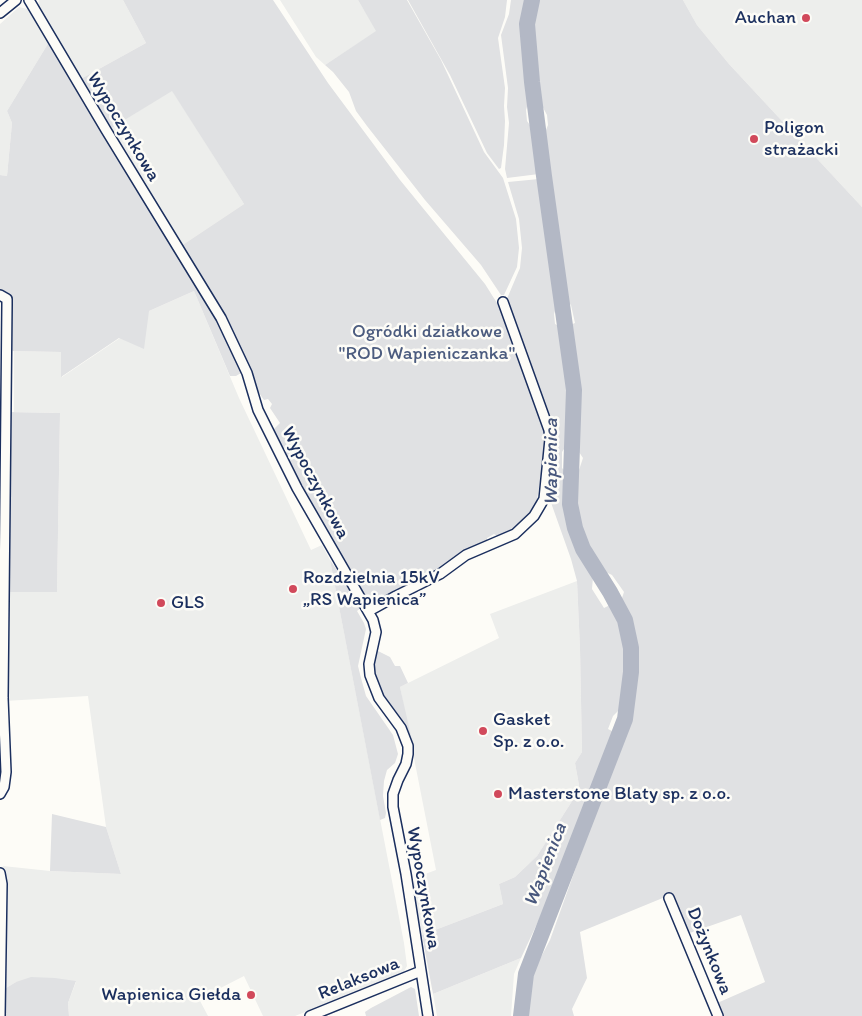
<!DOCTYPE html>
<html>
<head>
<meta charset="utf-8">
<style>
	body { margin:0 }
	canvas { display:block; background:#fdfcf7 }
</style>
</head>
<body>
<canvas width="862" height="1016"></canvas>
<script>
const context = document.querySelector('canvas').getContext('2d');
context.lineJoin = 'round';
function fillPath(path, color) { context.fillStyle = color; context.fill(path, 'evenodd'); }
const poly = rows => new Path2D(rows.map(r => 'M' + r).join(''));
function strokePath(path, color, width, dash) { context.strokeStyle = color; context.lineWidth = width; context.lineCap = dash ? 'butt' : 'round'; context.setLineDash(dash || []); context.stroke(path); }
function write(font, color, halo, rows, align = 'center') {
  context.font = font + ' Itim,sans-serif'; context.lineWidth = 5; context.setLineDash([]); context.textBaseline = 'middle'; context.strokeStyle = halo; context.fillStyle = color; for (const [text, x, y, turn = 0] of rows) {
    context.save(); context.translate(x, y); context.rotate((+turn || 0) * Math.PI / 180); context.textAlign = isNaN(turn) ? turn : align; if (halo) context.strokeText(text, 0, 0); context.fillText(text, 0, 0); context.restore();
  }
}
fillPath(poly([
	[39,0,123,0,146,43,79,80,38,6],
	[280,0,358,0,377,31,325,65,316,57],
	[683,0,862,0,862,207,729,64,697,25],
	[19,7,27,9,49,42,7,111,12,123,7,176,0,175,0,24],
	[172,90,244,204,181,246,110,129],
	[194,291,239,398,311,550,322,545,330,560,404,943,407,966,403,973,295,1016,263,1016,244,976,199,999,208,1016,69,1016,68,1003,76,982,16,982,6,988,7,884,3,866,50,871,121,874,106,827,88,696,5,701,7,592,57,591,60,413,14,412,14,351,61,352,62,377,120,338,149,311],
	[577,581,580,649,582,752,575,763,579,785,574,798,537,856,515,877,499,884,503,904,422,935,413,884,417,877,436,870,400,687,499,638,490,614],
	[521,958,514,974,511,1016,437,1016,433,994]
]), '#edeeec');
fillPath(poly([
	[123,0,273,0,328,83,400,180,485,284,502,311,545,429,546,444,536,506,528,519,518,528,499,537,494,534,487,538,487,542,464,551,443,569,420,580,409,583,374,604,368,603,272,431,280,423,270,408,272,404,268,399,264,400,255,387,255,381,245,356,181,246,244,204,172,91,110,129,79,80,146,43],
	[358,0,407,0,441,60,484,152,503,178,516,219,519,248,517,267,504,295,501,295,481,265,425,200,367,126,356,111,349,92,333,72,325,65,376,31],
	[408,0,507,0,505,17,498,38,505,88,504,106,505,121,504,145,501,168,499,169,487,153,450,75],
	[511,0,527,0,525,8,523,29,529,100,526,110,527,121,534,131,539,174,507,178,505,169,509,123,507,107,508,88,501,35,509,14],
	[536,0,683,0,697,25,729,64,862,207,862,1016,721,1016,715,1004,765,982,741,915,687,934,670,895,580,932,587,978,572,1009,574,1016,525,1016,531,976,550,940,594,817,630,726,638,647,630,618,621,601,624,592,612,575,599,569,581,531,575,505,575,472,579,470,583,458,577,449,577,390,570,325,575,323,571,305,566,300,544,135,548,125,547,115,539,100,533,62,533,31],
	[49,42,219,321,242,368,241,373,236,376,230,376,194,291,149,311,144,349,119,338,61,377,61,352,13,351,10,349,9,299,0,292,0,175,7,176,12,123,7,111],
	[539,179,559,299,554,314,555,324,561,327,571,400,568,443,562,452,562,468,566,472,566,502,570,526,593,577,592,589,604,608,610,605,620,622,626,650,623,694,619,710,613,716,608,729,614,732,562,870,521,958,433,994,422,935,503,904,499,884,515,877,537,856,574,798,579,785,575,763,582,752,580,649,577,581,571,559,549,497,553,490,550,473,554,444,553,428,506,301,520,268,522,248,519,219,508,182],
	[8,412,60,413,57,592,7,592],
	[330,560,362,607,357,611,364,623,366,629,358,666,361,678,366,696,393,735,398,754,395,763,387,770,384,781,383,796,386,813,385,818,380,820],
	[376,650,390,657,395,666,400,666,408,683,400,687,411,736,382,697,373,673,372,663],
	[52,814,106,827,121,874,50,871],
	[31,977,55,978,76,981,68,1003,69,1016,6,1016,6,988,16,982],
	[411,987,415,989,419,1016,366,1016,365,1012,371,1008]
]), '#e0e1e3');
strokePath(poly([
	[521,1016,526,974,625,719,631,672,631,648,625,620,610,592,583,549,575,528,570,504,574,390,544,176,532,82,527,24,532,0]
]), '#b3b8c5', 16);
const minor = poly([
	[29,0,106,130,221,318,247,373,258,410,297,488,373,620,376,632,369,664,370,675,379,698,401,728,408,746,408,754,406,764,398,780,393,794,393,807,406,874,428,1016],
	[0,13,16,0],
	[0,295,7,299,7,304,3,698,6,772,4,787,0,794],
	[369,611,396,596,440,574,466,555,515,534,534,516,544,499,550,439,549,430,503,302],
	[0,873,2,884,0,1016],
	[669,898,718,1016],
	[310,1016,421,971]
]);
strokePath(minor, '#1b2f5e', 12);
strokePath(minor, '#fdfcf7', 9);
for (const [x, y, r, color] of [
	[806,18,5,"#d1495b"],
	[754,139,5,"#d1495b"],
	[293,589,5,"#d1495b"],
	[161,603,5,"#d1495b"],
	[483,731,5,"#d1495b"],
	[498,794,5,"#d1495b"],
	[251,995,5,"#d1495b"]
]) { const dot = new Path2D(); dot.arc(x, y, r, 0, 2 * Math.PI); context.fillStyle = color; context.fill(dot); strokePath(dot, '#fdfcf7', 2); }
write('19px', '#1b2f5e', '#fdfcf7', [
	["Auchan",796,18,"right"],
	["Poligon",764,128],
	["strażacki",764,150],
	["Rozdzielnia 15kV",303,578],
	["„RS Wapienica”",303,600],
	["GLS",171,603],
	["Gasket",493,720],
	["Sp. z o.o.",493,742],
	["Masterstone Blaty sp. z o.o.",508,794],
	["Wapienica Giełda",241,995,"right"]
], 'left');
write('19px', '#1b2f5e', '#fdfcf7', [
	["Wypoczynkowa",123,127,59],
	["Wypoczynkowa",315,483,62],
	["Wypoczynkowa",423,888,80],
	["Dożynkowa",709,951,68],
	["Relaksowa",359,979,-22]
]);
write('19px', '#4c5c7f', '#fdfcf7', [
	["Ogródki działkowe",427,332],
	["\"ROD Wapieniczanka\"",427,354]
]);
write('italic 20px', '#49587d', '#fdfcf7', [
	["Wapienica",552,462,-90],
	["Wapienica",546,865,-69]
]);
</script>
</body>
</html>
